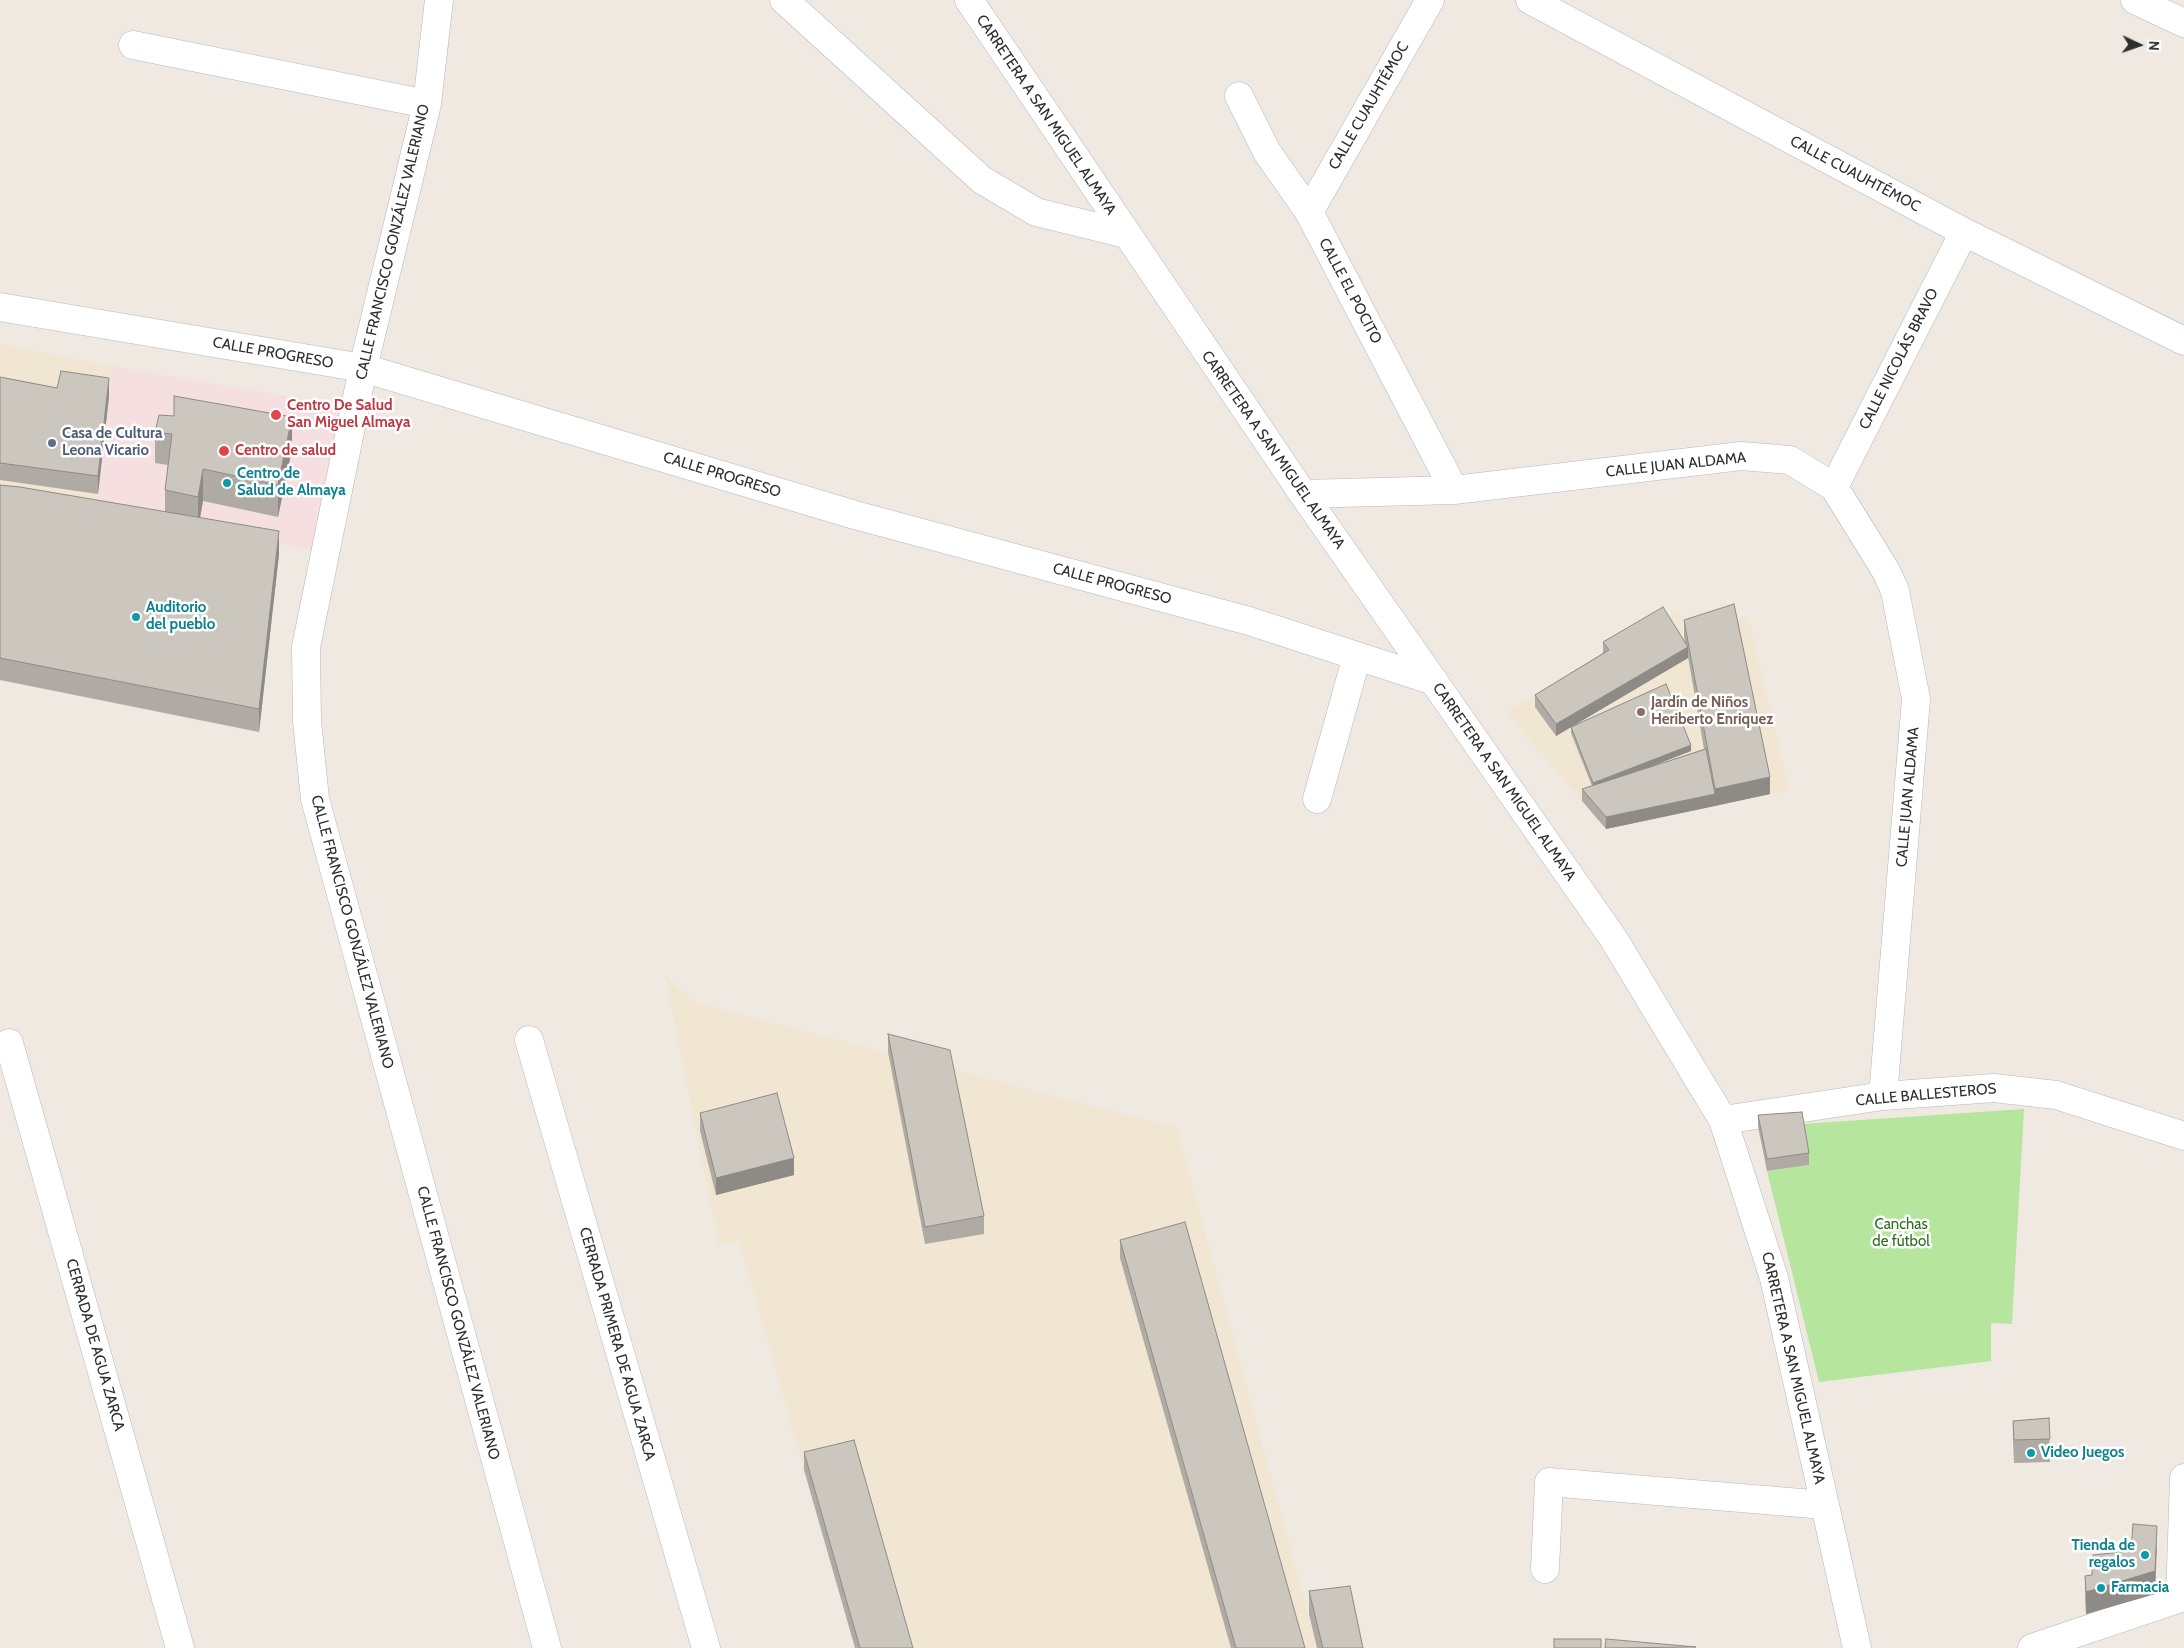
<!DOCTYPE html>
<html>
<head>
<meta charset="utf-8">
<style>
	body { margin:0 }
	#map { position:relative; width:2184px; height:1648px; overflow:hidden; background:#efe9e1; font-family:Cabin,sans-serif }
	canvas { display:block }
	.north { position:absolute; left:2114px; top:20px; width:50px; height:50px; -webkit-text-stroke:4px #fff; paint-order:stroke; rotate:93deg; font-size:14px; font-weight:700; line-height:20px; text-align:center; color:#2e2e2e }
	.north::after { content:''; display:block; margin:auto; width:18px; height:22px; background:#2e2e2e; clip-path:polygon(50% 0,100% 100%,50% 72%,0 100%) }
</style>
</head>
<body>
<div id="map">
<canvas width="2184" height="1648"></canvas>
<div class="north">N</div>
</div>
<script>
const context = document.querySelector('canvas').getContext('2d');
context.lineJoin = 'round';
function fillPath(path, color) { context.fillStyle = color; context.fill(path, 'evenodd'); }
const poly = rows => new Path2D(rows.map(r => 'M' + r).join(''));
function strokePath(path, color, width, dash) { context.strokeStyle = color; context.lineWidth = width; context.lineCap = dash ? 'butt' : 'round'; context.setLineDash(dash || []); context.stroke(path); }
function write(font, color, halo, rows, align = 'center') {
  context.font = font + ' Cabin,sans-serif'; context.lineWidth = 5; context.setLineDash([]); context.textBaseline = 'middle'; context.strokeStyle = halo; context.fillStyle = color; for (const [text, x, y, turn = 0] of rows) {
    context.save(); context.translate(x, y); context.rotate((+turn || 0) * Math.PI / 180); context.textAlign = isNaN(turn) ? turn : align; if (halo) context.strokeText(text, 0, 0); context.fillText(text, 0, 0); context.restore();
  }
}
fillPath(poly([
	[0,344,112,366,97,508,0,497],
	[1679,609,1684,638,1748,616,1789,790,1606,829,1506,712],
	[665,975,693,1002,1177,1128,1317,1648,855,1648,739,1241,719,1246]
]), '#f0e6d1');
fillPath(poly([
	[112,366,355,408,325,553,97,508]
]), '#f5dfe0');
fillPath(poly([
	[2024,1109,2012,1324,1991,1323,1991,1361,1819,1382,1767,1171,1809,1165,1802,1124]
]), '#b6e59e');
const minor = poly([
	[439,0,427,104,363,368,306,647,307,721,315,799,547,1648],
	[784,0,982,180,1036,212,1126,234],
	[969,0,1303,494,1613,938,1723,1120,1774,1278,1857,1648],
	[1530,0,1964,232,2184,341],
	[2135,0,2184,23],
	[133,45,427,104],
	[1239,96,1267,152,1309,212,1454,490],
	[1309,212,1430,0],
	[0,307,363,368,855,515,1249,621,1434,681],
	[1834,487,1964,232],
	[1303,494,1454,490,1741,456,1790,460,1834,487,1886,571,1895,591,1916,699,1883,1096],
	[1317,799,1357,656],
	[529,1040,706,1648],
	[9,1043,180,1648],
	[1723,1120,1883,1096,1994,1088,2056,1095,2184,1136],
	[1545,1569,1549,1482,1825,1505],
	[2180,1598,2184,1478],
	[2032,1648,2184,1597]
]);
strokePath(minor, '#b4b7c1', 29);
strokePath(minor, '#fff', 28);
fillPath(poly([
	[0,377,57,388,109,396,98,494,0,480],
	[155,432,292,449,278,517,203,501,200,518,279,554,259,732,0,680,0,485,165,512,165,490,168,465,155,463],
	[1684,620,1770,794,1606,829,1582,801,1582,789,1592,786,1571,733,1571,727,1556,736,1535,707,1535,695,1603,653,1603,642,1685,642,1684,638],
	[1688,657,1704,749,1650,767,1691,751,1573,726,1688,658],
	[888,1034,984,1216,984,1234,925,1244,888,1052],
	[700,1113,794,1175,716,1195,700,1131],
	[1758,1115,1809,1153,1809,1165,1767,1171,1758,1127],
	[1120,1240,1305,1648,1231,1648,1120,1258],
	[2049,1418,2050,1462,2014,1463,2013,1443,2013,1421],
	[804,1452,913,1648,855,1648,804,1470],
	[2157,1548,2155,1594,2086,1614,2085,1599,2085,1576,2092,1575,2131,1551],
	[1309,1591,1363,1648,1317,1648,1309,1614]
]), '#afaba4');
fillPath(poly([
	[109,378,109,396,98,494,98,476],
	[292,417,292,449,278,517,278,485],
	[203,469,203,501,198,528,198,497],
	[279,531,279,554,259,732,259,709],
	[1688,647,1688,658,1556,736,1556,724],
	[1691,745,1691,751,1593,789,1593,783],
	[1770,777,1770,794,1715,806,1715,789],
	[1715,794,1715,806,1606,829,1606,817],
	[794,1158,794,1175,716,1195,716,1178],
	[2157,1526,2155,1594,2086,1614,2086,1592,2155,1571]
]), '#8e8b86');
const building = poly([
	[61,371,109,378,98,476,0,463,0,377,57,388,61,371],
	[174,396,292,417,278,485,203,469,198,497,165,490,172,434,155,432,159,415,174,416,174,396],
	[0,485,20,487,279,531,259,709,0,658,0,485],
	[1734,604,1770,777,1715,789,1684,620,1734,604],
	[1663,607,1688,647,1556,724,1535,695,1609,650,1603,642,1663,607],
	[1666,684,1691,745,1593,783,1571,727,1666,684],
	[1706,749,1715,794,1606,817,1582,789,1706,749],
	[888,1034,950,1050,984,1216,925,1227,888,1034],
	[777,1093,794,1158,716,1178,700,1113,777,1093],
	[1802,1112,1809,1153,1767,1159,1758,1115,1802,1112],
	[1185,1222,1305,1648,1236,1648,1120,1240,1185,1222],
	[2049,1418,2050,1439,2014,1440,2013,1421,2049,1418],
	[854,1440,913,1648,860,1648,804,1452,854,1440],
	[2133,1524,2157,1526,2155,1571,2086,1592,2085,1576,2092,1575,2093,1555,2131,1551,2133,1524],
	[1350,1586,1363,1648,1323,1648,1309,1591,1350,1586],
	[1554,1639,1601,1639,1601,1648,1554,1648,1554,1639],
	[1606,1639,1696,1647,1605,1648,1606,1639]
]);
fillPath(building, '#cbc7bf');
strokePath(building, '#8e8b86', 1);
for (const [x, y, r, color] of [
	[276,415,6,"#e0444e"],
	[52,443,5,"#5c6f8a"],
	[224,451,6,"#e0444e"],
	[227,483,5,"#0f9aa8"],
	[136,617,5,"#0f9aa8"],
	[1641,712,5,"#8d6e63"],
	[2031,1453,5,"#0f9aa8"],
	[2145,1555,5,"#0f9aa8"],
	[2101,1588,5,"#0f9aa8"]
]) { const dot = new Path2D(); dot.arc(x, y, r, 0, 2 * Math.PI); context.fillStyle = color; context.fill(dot); strokePath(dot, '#fff', 2); }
write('15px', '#2e2e2e', '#fff', [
	["CALLE CUAUHTÉMOC",1369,106,-60],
	["CARRETERA A SAN MIGUEL ALMAYA",1046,115,56],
	["CALLE CUAUHTÉMOC",1855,174,28],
	["CALLE FRANCISCO GONZÁLEZ VALERIANO",393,242,-77],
	["CALLE EL POCITO",1350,291,62],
	["CALLE PROGRESO",273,353,10],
	["CALLE NICOLÁS BRAVO",1899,359,-63],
	["CARRETERA A SAN MIGUEL ALMAYA",1273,450,55],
	["CALLE JUAN ALDAMA",1676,465,-6],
	["CALLE PROGRESO",722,475,17],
	["CALLE PROGRESO",1112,584,15],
	["CARRETERA A SAN MIGUEL ALMAYA",1504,782,55],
	["CALLE JUAN ALDAMA",1908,797,-85],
	["CALLE FRANCISCO GONZÁLEZ VALERIANO",352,932,75],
	["CALLE BALLESTEROS",1926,1095,-5],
	["CALLE FRANCISCO GONZÁLEZ VALERIANO",458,1323,75],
	["CERRADA PRIMERA DE AGUA ZARCA",617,1344,74],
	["CERRADA DE AGUA ZARCA",95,1345,74],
	["CARRETERA A SAN MIGUEL ALMAYA",1793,1368,77]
]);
write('bold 15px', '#be3a42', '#fff', [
	["Centro De Salud",287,406],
	["San Miguel Almaya",287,423],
	["Centro de salud",235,451]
], 'left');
write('bold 15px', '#4e5e75', '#fff', [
	["Casa de Cultura",62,434],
	["Leona Vicario",62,451]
], 'left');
write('bold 15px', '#0d838f', '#fff', [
	["Centro de",237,474],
	["Salud de Almaya",237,491],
	["Auditorio",146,608],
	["del pueblo",146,625],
	["Video Juegos",2041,1453],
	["Tienda de",2135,1546,"right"],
	["regalos",2135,1563,"right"],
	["Farmacia",2111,1588]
], 'left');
write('bold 15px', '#785e54', '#fff', [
	["Jardín de Niños",1651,703],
	["Heriberto Enriquez",1651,720]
], 'left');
write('15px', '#2c6e1b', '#fff', [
	["Canchas",1901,1225],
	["de fútbol",1901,1242]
]);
</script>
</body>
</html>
